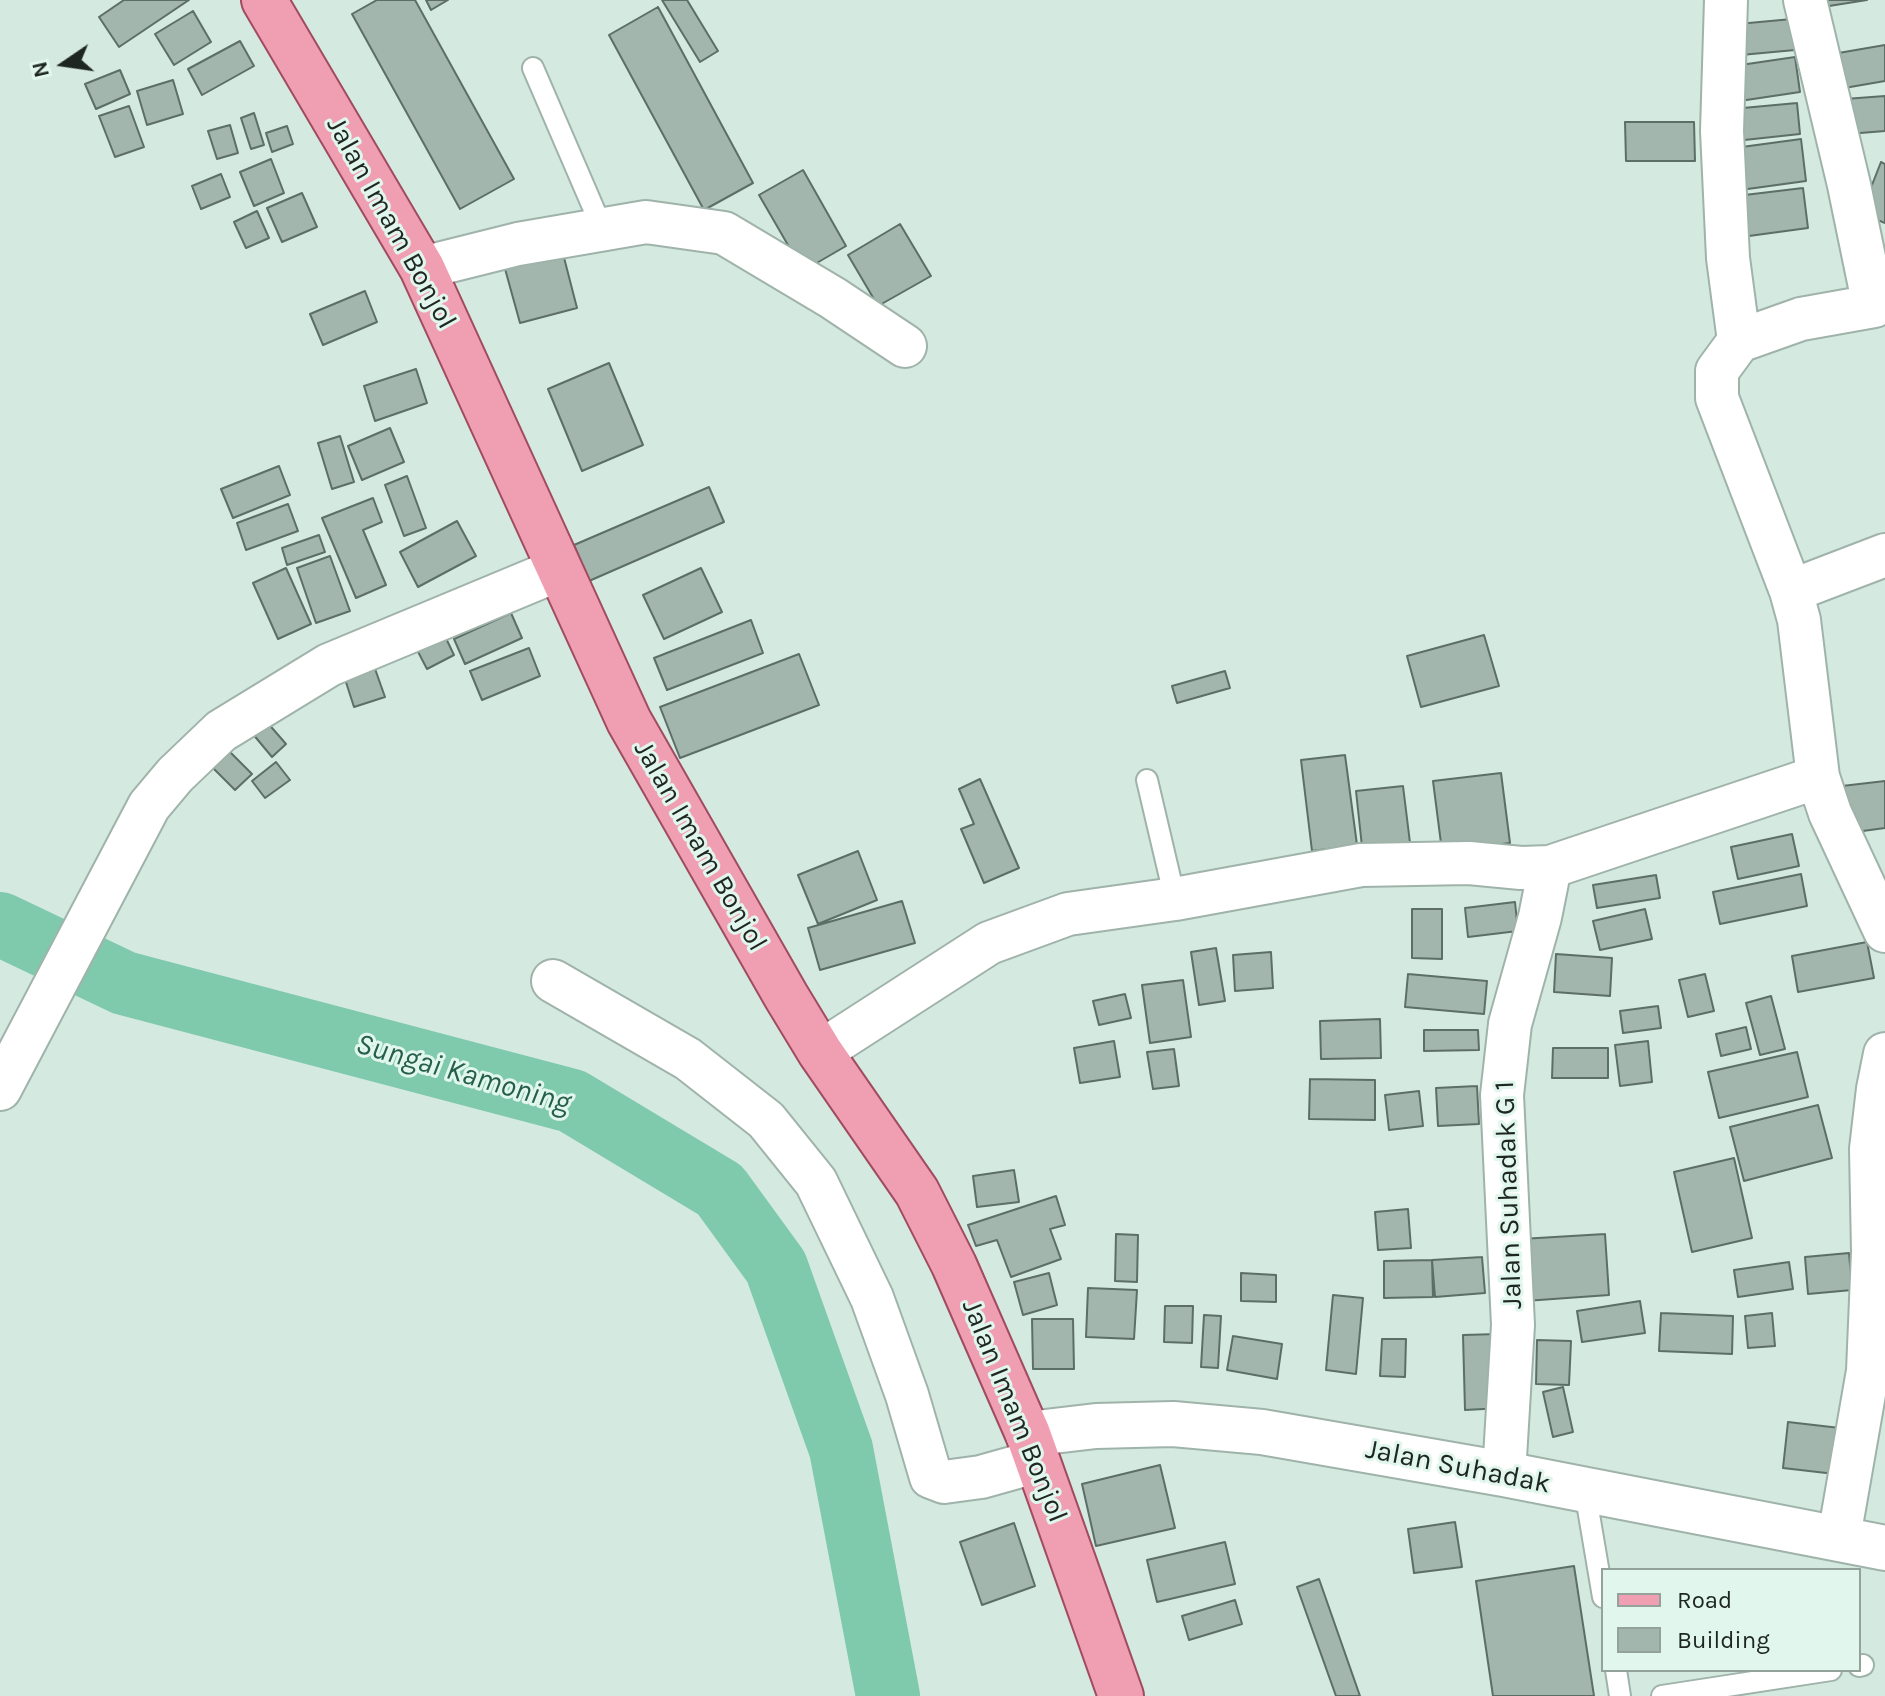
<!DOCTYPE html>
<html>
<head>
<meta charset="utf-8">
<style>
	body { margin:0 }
	#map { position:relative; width:1885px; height:1696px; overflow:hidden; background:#d4e9e0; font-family:Karla,sans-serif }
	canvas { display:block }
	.legend { position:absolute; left:1601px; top:1568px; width:260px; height:104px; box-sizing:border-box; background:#e1f6ed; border:2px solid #93a39c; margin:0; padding:10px 14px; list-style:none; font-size:24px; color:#1e2622 }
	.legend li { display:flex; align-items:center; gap:16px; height:40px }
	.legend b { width:40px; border:2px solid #93a39c }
	.north { position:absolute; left:24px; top:24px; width:80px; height:80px; -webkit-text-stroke:6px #e1f6ed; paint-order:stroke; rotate:257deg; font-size:22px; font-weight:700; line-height:32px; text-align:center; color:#1e2622 }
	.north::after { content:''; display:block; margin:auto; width:28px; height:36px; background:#1e2622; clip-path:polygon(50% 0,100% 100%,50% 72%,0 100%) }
</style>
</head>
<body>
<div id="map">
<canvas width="1885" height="1696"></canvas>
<ul class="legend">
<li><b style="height:10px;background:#f09fb3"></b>Road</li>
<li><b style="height:22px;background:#a2b6ad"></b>Building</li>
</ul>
<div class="north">N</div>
</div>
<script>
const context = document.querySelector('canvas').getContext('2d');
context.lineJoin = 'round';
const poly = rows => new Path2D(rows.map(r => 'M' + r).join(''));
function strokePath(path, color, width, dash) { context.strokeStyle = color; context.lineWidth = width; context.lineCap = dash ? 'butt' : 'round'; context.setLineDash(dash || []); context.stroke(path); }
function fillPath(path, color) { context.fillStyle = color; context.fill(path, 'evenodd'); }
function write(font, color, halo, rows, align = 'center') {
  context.font = font + ' Karla,sans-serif'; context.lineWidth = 6; context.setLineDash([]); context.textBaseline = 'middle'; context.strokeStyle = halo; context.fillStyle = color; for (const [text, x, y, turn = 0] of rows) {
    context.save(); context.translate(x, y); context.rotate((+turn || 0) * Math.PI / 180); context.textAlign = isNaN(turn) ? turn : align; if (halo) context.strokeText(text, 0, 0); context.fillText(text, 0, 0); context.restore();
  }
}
strokePath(poly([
	[0,924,124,983,572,1101,720,1190,776,1267,841,1449,888,1696]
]), '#7fc9ac', 64);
const building = poly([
	[124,0,189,0,119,47,99,17,124,0],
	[377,0,415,0,514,179,460,209,352,14,377,0],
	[426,0,448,0,431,10,426,0],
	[662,0,687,0,718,51,700,62,662,0],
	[1809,0,1867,0,1810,9,1809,0],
	[658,7,753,183,704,210,609,35,658,7],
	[193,11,211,42,174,65,155,34,193,11],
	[1792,19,1795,50,1730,56,1727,25,1792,19],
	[240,41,254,66,202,95,188,69,240,41],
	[1885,45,1885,81,1827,91,1821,56,1885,45],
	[1795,57,1800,92,1733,102,1727,67,1795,57],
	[120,70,130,94,96,109,85,84,120,70],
	[173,80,183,114,147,125,137,91,173,80],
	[1885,96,1885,131,1848,134,1845,99,1885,96],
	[1797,103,1800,134,1735,141,1732,109,1797,103],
	[129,106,144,147,115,157,99,116,129,106],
	[254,113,264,145,251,149,241,118,254,113],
	[1625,122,1694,122,1695,161,1626,161,1625,122],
	[230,125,238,153,217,159,208,131,230,125],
	[287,126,293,144,272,152,266,133,287,126],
	[1801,139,1806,181,1733,191,1727,149,1801,139],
	[271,159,284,193,254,206,240,172,271,159],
	[1881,162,1885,164,1885,223,1861,213,1881,162],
	[803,170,846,246,803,271,759,195,803,170],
	[221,174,230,197,201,209,192,186,221,174],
	[1803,188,1808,228,1734,238,1728,197,1803,188],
	[302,193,317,227,282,242,267,208,302,193],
	[257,211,269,238,246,248,234,222,257,211],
	[900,224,931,276,878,306,848,255,900,224],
	[560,242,577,308,520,323,502,258,560,242],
	[365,291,377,322,323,345,310,314,365,291],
	[609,363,643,445,582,471,548,389,609,363],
	[416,369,427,403,375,421,364,386,416,369],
	[390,428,404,462,362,480,348,446,390,428],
	[340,436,354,482,332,489,318,443,340,436],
	[279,466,290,495,233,518,221,489,279,466],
	[407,476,426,528,404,536,385,485,407,476],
	[709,487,724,522,589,581,574,545,709,487],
	[373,498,382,522,363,530,386,585,356,598,322,518,373,498],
	[288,504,298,531,246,550,237,523,288,504],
	[457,521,476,556,418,587,400,552,457,521],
	[319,535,325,552,287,565,282,548,319,535],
	[330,556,350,611,316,623,297,568,330,556],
	[286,568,311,624,278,639,253,583,286,568],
	[701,568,722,612,664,639,643,595,701,568],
	[511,613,522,638,465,664,454,639,511,613],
	[751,620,763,653,667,690,654,658,751,620],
	[443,632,454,655,427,669,415,646,443,632],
	[1484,635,1499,686,1421,707,1407,656,1484,635],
	[529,648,540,676,482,700,470,671,529,648],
	[799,654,819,705,680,758,660,707,799,654],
	[374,666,385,697,354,707,344,676,374,666],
	[1225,671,1230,688,1177,703,1172,686,1225,671],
	[266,721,286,744,272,757,252,733,266,721],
	[224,746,252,774,235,790,208,763,224,746],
	[1345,755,1357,845,1312,851,1301,760,1345,755],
	[276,762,290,780,265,798,252,781,276,762],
	[1501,773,1510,843,1442,851,1433,781,1501,773],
	[980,779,1019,868,984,883,961,829,974,824,959,789,980,779],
	[1885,781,1885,828,1848,833,1842,786,1885,781],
	[1403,786,1411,851,1363,856,1356,791,1403,786],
	[1792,834,1799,866,1738,879,1731,847,1792,834],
	[858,851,877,900,818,924,798,875,858,851],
	[1801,874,1807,906,1720,924,1713,892,1801,874],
	[1656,875,1660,898,1597,908,1593,885,1656,875],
	[902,901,915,943,820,970,808,928,902,901],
	[1515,902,1518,931,1468,937,1465,908,1515,902],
	[1412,909,1442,909,1442,959,1412,958,1412,909],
	[1645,909,1652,939,1600,950,1593,921,1645,909],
	[1867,942,1874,978,1798,992,1792,956,1867,942],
	[1216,948,1225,1001,1199,1005,1191,952,1216,948],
	[1271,952,1273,988,1235,991,1233,955,1271,952],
	[1556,954,1612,958,1610,996,1554,992,1556,954],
	[1408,974,1487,981,1484,1014,1405,1007,1408,974],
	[1705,974,1714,1011,1688,1017,1679,980,1705,974],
	[1183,980,1191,1037,1150,1043,1142,985,1183,980],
	[1125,994,1131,1018,1099,1025,1093,1001,1125,994],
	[1771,996,1785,1049,1760,1055,1746,1003,1771,996],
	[1658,1006,1661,1028,1623,1033,1620,1011,1658,1006],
	[1380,1019,1381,1058,1321,1059,1320,1021,1380,1019],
	[1746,1027,1751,1049,1721,1056,1716,1034,1746,1027],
	[1424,1030,1478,1030,1479,1050,1424,1051,1424,1030],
	[1114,1041,1120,1077,1080,1083,1074,1048,1114,1041],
	[1648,1041,1652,1082,1620,1086,1615,1045,1648,1041],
	[1553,1048,1608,1048,1608,1078,1552,1078,1553,1048],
	[1174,1049,1179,1086,1153,1089,1147,1052,1174,1049],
	[1797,1052,1808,1097,1719,1118,1708,1072,1797,1052],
	[1310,1079,1375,1080,1375,1120,1309,1119,1310,1079],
	[1477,1086,1479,1124,1438,1126,1436,1088,1477,1086],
	[1419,1091,1423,1126,1389,1130,1385,1095,1419,1091],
	[1818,1105,1832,1158,1744,1181,1730,1127,1818,1105],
	[1734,1158,1752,1238,1692,1252,1674,1172,1734,1158],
	[1014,1170,1019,1202,977,1207,973,1176,1014,1170],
	[1056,1196,1065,1225,1050,1229,1061,1259,1011,1277,997,1240,976,1246,968,1225,1056,1196],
	[1408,1209,1411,1248,1378,1250,1375,1212,1408,1209],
	[1116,1234,1138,1235,1137,1282,1115,1281,1116,1234],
	[1605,1234,1609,1295,1525,1301,1521,1239,1605,1234],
	[1849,1253,1852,1290,1808,1294,1805,1257,1849,1253],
	[1482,1257,1485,1293,1435,1297,1432,1260,1482,1257],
	[1432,1260,1433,1297,1384,1298,1384,1261,1432,1260],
	[1789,1262,1793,1289,1738,1297,1734,1270,1789,1262],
	[1049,1273,1057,1305,1023,1315,1014,1282,1049,1273],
	[1241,1273,1276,1275,1276,1302,1241,1301,1241,1273],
	[1088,1288,1137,1290,1134,1339,1086,1337,1088,1288],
	[1333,1295,1363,1298,1356,1374,1326,1370,1333,1295],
	[1640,1301,1645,1333,1582,1342,1577,1311,1640,1301],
	[1165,1306,1193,1306,1192,1343,1164,1342,1165,1306],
	[1661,1313,1733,1316,1732,1354,1659,1351,1661,1313],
	[1772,1313,1775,1346,1748,1348,1745,1316,1772,1313],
	[1204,1315,1221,1316,1218,1368,1201,1367,1204,1315],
	[1032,1319,1073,1319,1074,1369,1033,1369,1032,1319],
	[1499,1334,1502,1408,1465,1410,1463,1335,1499,1334],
	[1233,1336,1282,1344,1277,1379,1227,1370,1233,1336],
	[1382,1339,1406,1339,1405,1377,1380,1376,1382,1339],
	[1537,1340,1571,1341,1569,1385,1536,1384,1537,1340],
	[1563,1387,1573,1432,1553,1437,1543,1392,1563,1387],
	[1788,1422,1840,1428,1835,1474,1783,1468,1788,1422],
	[1160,1465,1175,1528,1096,1546,1082,1484,1160,1465],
	[1455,1522,1462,1567,1414,1573,1408,1529,1455,1522],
	[1014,1523,1035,1586,982,1605,960,1542,1014,1523],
	[1225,1542,1235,1584,1157,1602,1147,1560,1225,1542],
	[1574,1566,1594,1696,1493,1696,1476,1581,1574,1566],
	[1319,1579,1360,1696,1336,1696,1297,1587,1319,1579],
	[1235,1600,1242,1624,1189,1640,1182,1616,1235,1600]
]);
fillPath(building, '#a2b6ad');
strokePath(building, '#5c6e67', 2);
const service = poly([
	[533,68,602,228],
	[1147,780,1175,899],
	[1585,1491,1603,1597],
	[1859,1666,1863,1665],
	[1616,1670,1620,1696],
	[1662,1696,1831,1670]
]);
const minor = poly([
	[1726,0,1722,131,1728,258,1739,341],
	[1805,0,1849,185,1874,306],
	[422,268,518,244,646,222,724,233,833,298,905,346],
	[1885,298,1874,306,1801,319,1739,341,1717,371,1717,398,1791,591,1799,620,1818,777,1830,813,1885,931],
	[1791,591,1885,555],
	[553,981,688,1059,766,1120,816,1182,872,1298,907,1395,931,1477,944,1482,981,1477,1038,1461],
	[820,1052,989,943,1068,914,1175,899,1361,865,1469,863,1521,868,1550,867,1818,777],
	[0,1089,149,806,175,775,221,731,329,665,560,569],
	[1504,1474,1513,1325,1502,1095,1510,1024,1540,917,1550,867],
	[1839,1537,1868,1371,1873,1252,1871,1149,1878,1089,1885,1054]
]);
const tertiary = poly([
	[1028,1434,1096,1426,1173,1424,1262,1432,1504,1474,1885,1548]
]);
const primary = poly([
	[264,0,422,268,629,721,786,996,820,1052,917,1192,954,1265,1028,1434,1121,1696]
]);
strokePath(service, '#9fb3aa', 24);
strokePath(minor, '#9fb3aa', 46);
strokePath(tertiary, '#9fb3aa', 48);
strokePath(primary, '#a04b60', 48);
strokePath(service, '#fff', 20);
strokePath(minor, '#fff', 42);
strokePath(tertiary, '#fff', 44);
strokePath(primary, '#f09fb3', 44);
write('28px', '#1e2622', '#e1f6ed', [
	["Jalan Imam Bonjol",391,223,61],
	["Jalan Imam Bonjol",700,846,60],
	["Jalan Suhadak G 1",1509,1195,-92],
	["Jalan Imam Bonjol",1014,1411,68],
	["Jalan Suhadak",1458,1467,11]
]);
write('italic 30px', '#255f4b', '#e1f6ed', [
	["Sungai Kamoning",463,1074,16]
]);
</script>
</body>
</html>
